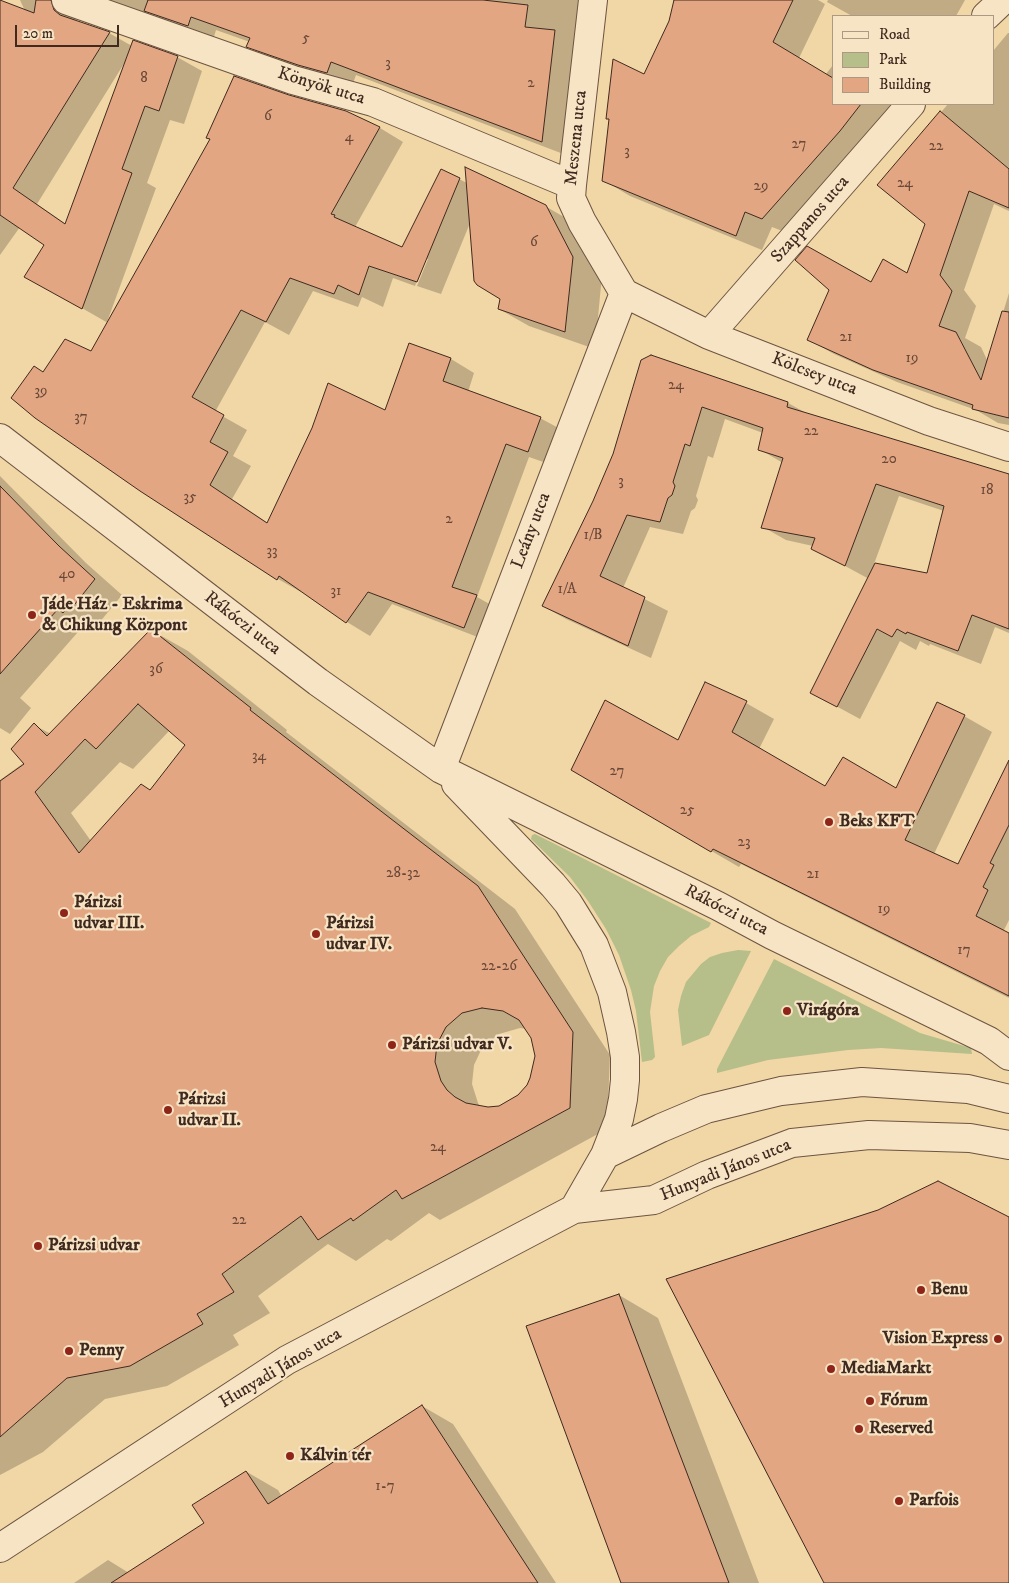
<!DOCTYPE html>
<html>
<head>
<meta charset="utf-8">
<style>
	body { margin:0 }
	#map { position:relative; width:1009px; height:1583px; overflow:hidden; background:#f1d6a6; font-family:"IM FELL DW Pica",serif }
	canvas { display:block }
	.legend { position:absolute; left:832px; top:15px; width:162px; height:90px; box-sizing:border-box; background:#f6e4c5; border:1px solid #ad9983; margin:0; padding:6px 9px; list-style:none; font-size:15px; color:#40291f }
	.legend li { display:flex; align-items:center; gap:10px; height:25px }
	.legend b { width:25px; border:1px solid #ad9983 }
	.scale { position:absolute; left:15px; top:25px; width:104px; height:22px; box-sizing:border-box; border:2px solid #40291f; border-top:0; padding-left:6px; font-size:15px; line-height:18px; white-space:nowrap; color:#40291f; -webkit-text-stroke:4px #f6e4c5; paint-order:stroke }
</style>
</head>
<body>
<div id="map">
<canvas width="1009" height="1583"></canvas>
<ul class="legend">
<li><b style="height:6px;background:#f6e4c5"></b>Road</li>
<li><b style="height:14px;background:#b6be89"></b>Park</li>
<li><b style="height:14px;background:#e3a682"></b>Building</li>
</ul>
<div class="scale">20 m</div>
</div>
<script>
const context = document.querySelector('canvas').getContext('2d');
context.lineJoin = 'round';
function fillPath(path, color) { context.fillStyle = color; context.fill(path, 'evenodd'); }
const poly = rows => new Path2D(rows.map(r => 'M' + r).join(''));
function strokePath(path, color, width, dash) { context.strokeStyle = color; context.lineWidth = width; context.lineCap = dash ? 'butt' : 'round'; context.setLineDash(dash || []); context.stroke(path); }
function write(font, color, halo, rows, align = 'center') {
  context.font = font + ' "IM FELL DW Pica",serif'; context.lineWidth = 4.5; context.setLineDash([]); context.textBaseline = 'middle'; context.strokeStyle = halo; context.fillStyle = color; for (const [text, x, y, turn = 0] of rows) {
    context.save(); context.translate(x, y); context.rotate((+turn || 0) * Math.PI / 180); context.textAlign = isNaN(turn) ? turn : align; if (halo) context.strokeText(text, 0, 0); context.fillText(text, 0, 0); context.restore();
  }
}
fillPath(poly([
	[535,834,711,923,709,927,691,936,679,946,668,957,660,971,654,986,650,1012,655,1057,652,1060,642,1062,636,1011,631,990,619,955,606,929,588,901,570,877,531,839,532,835],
	[738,950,751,951,709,1035,682,1046,678,1010,681,996,686,982,701,964,710,957,722,953],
	[774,959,920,1033,971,1048,972,1054,881,1048,848,1050,768,1060,717,1073,717,1069]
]), '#b6be89');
fillPath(poly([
	[20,0,85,0,76,10,75,18,77,22,109,33,132,46,177,57,202,71,184,124,170,120,147,183,156,188,107,322,108,322,288,96,345,112,380,128,403,142,355,227,403,248,459,179,467,183,545,206,576,224,602,275,595,349,529,326,499,309,502,298,470,223,441,294,417,286,428,259,425,259,415,286,393,278,383,307,362,297,358,307,313,291,289,335,265,322,215,412,247,430,233,456,251,466,232,499,268,523,385,412,451,359,474,373,468,392,540,418,564,431,552,465,529,457,477,597,500,610,488,641,392,604,370,636,347,622,302,590,301,592,278,579,44,373,91,353,108,323,26,276,46,244,20,227,0,255,0,2,25,11],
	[125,62,66,224,37,204],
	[100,0,586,0,566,155,356,75,352,86,272,61,248,46,250,42,216,30,213,40,170,25,154,15,152,18],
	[675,0,818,0,825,4,799,58,826,74,833,65,833,104,899,104,790,234,772,227,762,250,630,196,603,180,644,75,671,21],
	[828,0,965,0,956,16,852,16,827,2],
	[1008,33,1009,33,1009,211,994,204,964,290,976,306,965,338,981,347,988,362,1009,293,1009,425,998,423,976,410,897,382,834,354,809,340,872,284,908,274,926,224,880,184,948,104,993,104,993,51],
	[651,356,788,403,808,414,1009,476,1009,633,995,627,981,664,930,644,929,646,920,641,916,650,900,641,860,719,812,693,869,579,812,548,813,546,786,540,763,527,783,463,759,449,763,433,725,419,713,458,708,456,696,496,698,500,695,508,691,511,683,534,650,527,623,588,668,611,651,658,566,619,543,606,594,502,615,454],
	[899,496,944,511,927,574,874,564],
	[0,476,86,563,122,595,99,623,96,621,91,627,85,624,20,698,31,708,10,734,0,728],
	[151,630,188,651,287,730,286,732,515,909,610,1055,607,1129,440,1220,429,1213,391,1241,387,1239,356,1261,328,1244,258,1296,270,1313,233,1335,239,1345,167,1386,105,1399,43,1452,0,1475,0,780,25,762,34,725,51,734],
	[170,730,187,745,151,791,91,841,71,813,120,762,133,769],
	[520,1028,527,1029,532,1037,536,1055,528,1086,510,1102,499,1107,481,1108,478,1103,472,1084,474,1065,482,1048,499,1034],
	[746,703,774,719,759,749,826,788,897,789,938,704,964,716,992,732,934,854,958,866,1009,780,1009,920,1003,932,1009,934,1009,998,741,864,739,867,572,770,678,742],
	[619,1295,658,1318,759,1583,623,1583],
	[422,1406,453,1424,556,1583,74,1583,108,1560,129,1573,206,1523,247,1472,278,1490,282,1497]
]), '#0003');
const building = poly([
	[0,0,34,13,36,0,51,0,54,10,60,15,110,32,13,188,65,224,133,40,178,56,159,111,145,106,122,169,132,173,82,309,24,277,44,245,0,215,0,0],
	[148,0,483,0,528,5,525,27,555,30,542,142,331,62,327,73,298,65,246,47,250,38,191,17,188,26,144,11,148,0],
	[674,0,793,0,773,42,833,78,833,104,861,104,840,131,762,219,745,212,736,236,602,181,609,119,606,119,613,59,644,74,669,21,674,0],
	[234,76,289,95,346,111,380,127,331,214,335,215,334,217,402,247,441,169,460,178,417,282,369,266,359,295,338,285,334,294,290,278,266,322,241,310,192,397,224,415,210,442,228,452,210,485,267,523,312,428,328,383,385,410,409,343,451,358,443,381,541,417,528,452,506,444,452,587,477,595,464,628,368,592,346,623,279,576,277,580,140,491,35,418,11,398,34,366,43,372,65,339,91,351,210,139,206,138,234,76],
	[940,111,1009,169,1009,208,969,191,940,275,952,291,939,326,956,332,981,380,1002,311,1009,312,1009,418,972,409,973,405,873,370,807,340,829,290,795,260,807,246,871,282,883,259,907,273,925,224,877,185,940,111],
	[465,167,546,205,573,257,565,332,498,309,500,299,477,285,474,281,465,167],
	[651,355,788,402,787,407,1009,474,1009,629,972,615,958,651,907,632,906,634,897,629,892,637,877,629,837,707,810,693,875,563,927,573,944,506,876,484,845,566,811,549,815,538,761,528,783,458,758,450,763,428,702,407,690,446,685,444,673,482,675,486,672,495,668,498,660,522,627,515,600,576,645,597,628,646,542,606,593,501,613,454,641,360,651,355],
	[0,486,59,546,95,579,71,609,69,606,63,613,58,609,0,674,0,486],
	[151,629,251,708,250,710,478,886,573,1032,570,1108,402,1199,396,1190,353,1221,351,1218,318,1240,301,1216,222,1274,234,1292,197,1314,203,1324,130,1366,67,1378,0,1437,0,781,24,764,11,749,34,723,47,736,151,629],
	[138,704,185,745,150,790,141,784,79,853,35,792,85,739,96,749,138,704],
	[482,1008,503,1011,519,1020,531,1038,535,1056,530,1078,527,1085,518,1095,499,1106,488,1107,466,1103,455,1097,447,1090,441,1081,435,1062,437,1044,446,1027,462,1013,482,1008],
	[705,682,747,701,732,732,825,786,843,757,896,788,937,702,965,715,905,840,958,864,1009,760,1009,825,990,863,994,865,983,887,988,890,976,916,1009,933,1009,996,713,849,711,852,571,770,605,700,678,740,705,682],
	[938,1181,1009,1217,1009,1583,824,1583,666,1279,878,1210,938,1181],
	[619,1294,672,1434,729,1583,621,1583,526,1326,619,1294],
	[422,1405,538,1583,111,1583,204,1523,192,1505,246,1471,268,1504,422,1405]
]);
fillPath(building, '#e3a682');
strokePath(building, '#40291f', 1);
const minor = poly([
	[66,0,293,80,373,102,572,185],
	[593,0,572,185,571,198,582,222,624,293],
	[986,16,1003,0],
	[624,293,709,335,929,421,1009,447],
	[709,335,911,104],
	[0,438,318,682,441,769,718,906,772,935,989,1041,1009,1056],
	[441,769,624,293],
	[456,784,553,885,568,903,594,945,612,992,621,1032,625,1057,625,1080,623,1099,619,1119,605,1155,574,1209],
	[605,1155,661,1128,706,1109,781,1091,862,1082,968,1089,1009,1099],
	[0,1548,287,1360,574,1209,654,1200,707,1175,792,1143,869,1135,970,1138,1009,1145]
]);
strokePath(minor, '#6c5441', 30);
strokePath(minor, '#f6e4c5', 28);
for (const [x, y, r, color] of [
	[32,615,5,"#8f2418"],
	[829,822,5,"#8f2418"],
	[64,913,5,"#8f2418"],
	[316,934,5,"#8f2418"],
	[787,1011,5,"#8f2418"],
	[392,1045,5,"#8f2418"],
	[168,1110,5,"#8f2418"],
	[38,1246,5,"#8f2418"],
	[921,1290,5,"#8f2418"],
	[998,1339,5,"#8f2418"],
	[69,1351,5,"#8f2418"],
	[831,1369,5,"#8f2418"],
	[870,1401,5,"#8f2418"],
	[859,1429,5,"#8f2418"],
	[290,1456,5,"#8f2418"],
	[899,1501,5,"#8f2418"]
]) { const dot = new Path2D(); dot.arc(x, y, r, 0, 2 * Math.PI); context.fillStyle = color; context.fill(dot); strokePath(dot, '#f6e4c5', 2); }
write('15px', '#694838', null, [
	["5",306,39],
	["3",388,64],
	["8",144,79],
	["2",531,84],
	["6",268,117],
	["4",349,138],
	["27",799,145],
	["22",936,147],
	["3",627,152],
	["24",905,184],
	["29",761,187],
	["6",534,243],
	["21",846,338],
	["19",912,359],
	["24",676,386],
	["39",41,392],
	["37",81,418],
	["22",811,432],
	["20",889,460],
	["3",621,482],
	["18",987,491],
	["35",190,498],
	["2",449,520],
	["1/B",593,536],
	["33",272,552],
	["40",67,575],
	["1/A",567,590],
	["31",336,592],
	["36",156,670],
	["34",259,757],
	["27",617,772],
	["25",687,811],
	["23",744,843],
	["28-32",403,874],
	["21",813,875],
	["19",884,910],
	["17",964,951],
	["22-26",499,967],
	["24",438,1148],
	["22",239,1221],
	["1-7",385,1487]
]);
write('18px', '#40291f', '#f6e4c5', [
	["Könyök utca",321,87,17],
	["Meszena utca",577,138,-84],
	["Szappanos utca",811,220,-49],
	["Kölcsey utca",814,375,21],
	["Leány utca",532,531,-69],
	["Rákóczi utca",242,624,38],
	["Rákóczi utca",726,911,27],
	["Hunyadi János utca",726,1171,-22],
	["Hunyadi János utca",281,1369,-31]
]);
write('bold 18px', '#40291f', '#f6e4c5', [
	["Jáde Ház - Eskrima",42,605],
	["& Chikung Központ",42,626],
	["Beks KFT",839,822],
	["Párizsi",74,903],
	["udvar III.",74,924],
	["Párizsi",326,924],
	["udvar IV.",326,945],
	["Virágóra",797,1011],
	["Párizsi udvar V.",402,1045],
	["Párizsi",178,1100],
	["udvar II.",178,1121],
	["Párizsi udvar",48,1246],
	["Benu",931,1290],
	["Vision Express",988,1339,"right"],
	["Penny",79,1351],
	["MediaMarkt",841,1369],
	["Fórum",880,1401],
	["Reserved",869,1429],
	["Kálvin tér",300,1456],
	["Parfois",909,1501]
], 'left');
</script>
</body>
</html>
